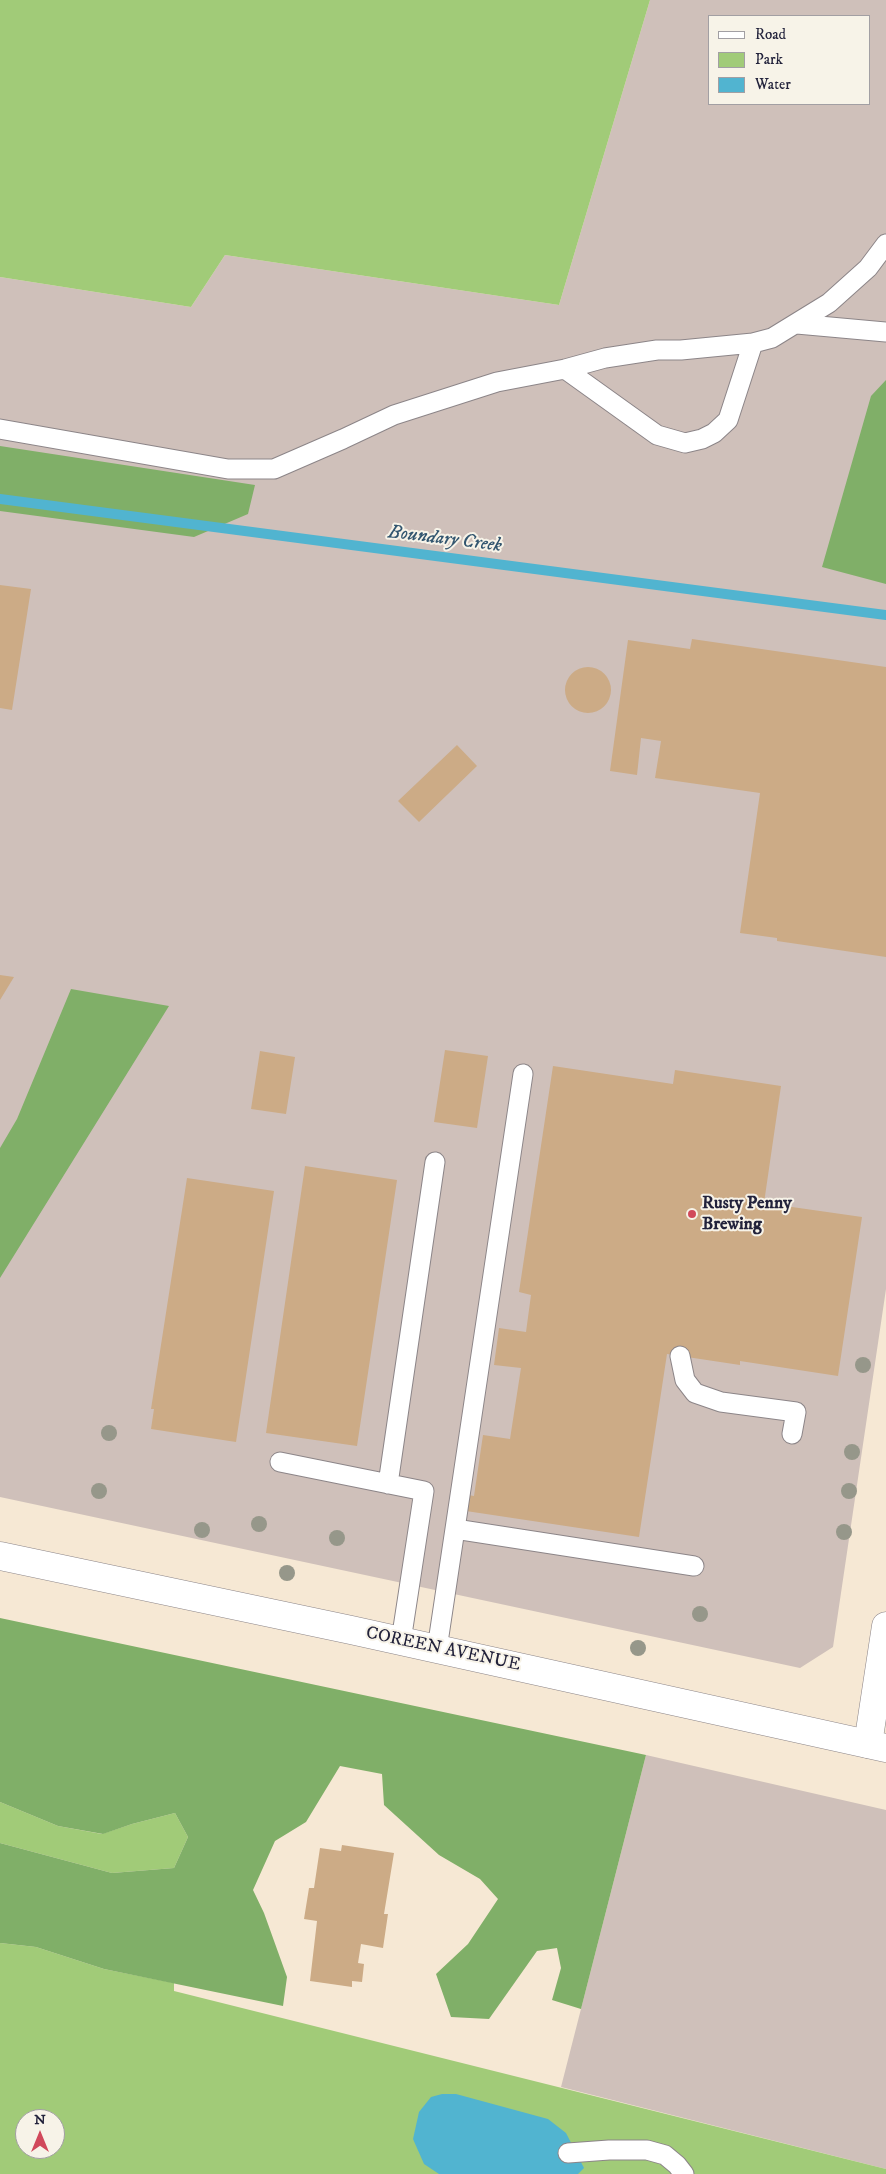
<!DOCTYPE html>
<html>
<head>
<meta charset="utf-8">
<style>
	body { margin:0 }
	#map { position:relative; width:886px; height:2174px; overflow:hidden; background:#f6e8d4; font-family:"IM FELL DW Pica",serif }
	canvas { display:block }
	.legend { position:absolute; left:708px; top:15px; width:162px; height:90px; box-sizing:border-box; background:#f7f3e8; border:1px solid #a29fa3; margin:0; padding:6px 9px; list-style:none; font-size:15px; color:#22223b }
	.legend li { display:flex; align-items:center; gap:10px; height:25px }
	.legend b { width:25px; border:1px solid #a29fa3 }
	.north { position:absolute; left:15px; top:2109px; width:50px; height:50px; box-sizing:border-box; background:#f7f3e8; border:1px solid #a29fa3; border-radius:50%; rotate:0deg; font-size:14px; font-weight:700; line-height:20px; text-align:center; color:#22223b }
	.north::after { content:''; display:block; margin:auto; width:18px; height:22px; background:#d1495b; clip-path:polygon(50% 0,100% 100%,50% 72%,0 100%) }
</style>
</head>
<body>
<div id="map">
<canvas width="886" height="2174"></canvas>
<ul class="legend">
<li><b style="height:6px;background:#fff"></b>Road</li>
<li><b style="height:14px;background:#a1cb78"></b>Park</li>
<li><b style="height:14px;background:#51b4d0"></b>Water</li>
</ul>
<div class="north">N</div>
</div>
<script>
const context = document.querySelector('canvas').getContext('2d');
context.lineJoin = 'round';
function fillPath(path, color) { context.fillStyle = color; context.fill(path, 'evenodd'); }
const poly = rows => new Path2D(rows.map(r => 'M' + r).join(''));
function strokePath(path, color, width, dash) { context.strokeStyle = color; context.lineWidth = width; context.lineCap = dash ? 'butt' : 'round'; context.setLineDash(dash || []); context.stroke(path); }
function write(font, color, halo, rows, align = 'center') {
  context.font = font + ' "IM FELL DW Pica",serif'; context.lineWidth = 4; context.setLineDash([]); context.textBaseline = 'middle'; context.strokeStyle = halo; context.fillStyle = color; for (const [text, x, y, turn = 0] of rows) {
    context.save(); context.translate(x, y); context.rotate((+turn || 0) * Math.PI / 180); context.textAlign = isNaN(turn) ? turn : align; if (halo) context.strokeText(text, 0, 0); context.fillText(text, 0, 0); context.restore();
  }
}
fillPath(poly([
	[650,0,886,0,886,1289,833,1647,800,1668,0,1497,0,277,191,307,225,255,559,305],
	[710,16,870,16,870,104,710,104],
	[646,1755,886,1810,886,2169,561,2087]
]), '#cfc0ba');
fillPath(poly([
	[0,0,650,0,559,305,225,255,191,307,0,277],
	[0,1802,58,1826,102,1834,132,1824,175,1813,188,1837,174,1868,112,1873,0,1843],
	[0,1943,36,1947,104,1969,174,1983,174,1991,886,2169,886,2174,0,2174],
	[25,2119,55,2119,55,2149,25,2149]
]), '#a1cb78');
fillPath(poly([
	[886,380,886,584,822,567,871,396],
	[0,446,255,485,248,514,194,537,0,511],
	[71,989,169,1006,0,1278,0,1148,17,1119],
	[0,1618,646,1755,581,2009,552,2000,561,1968,557,1948,537,1951,489,2019,451,2017,436,1974,468,1944,498,1899,480,1879,439,1855,384,1805,382,1774,340,1766,306,1822,275,1841,253,1890,264,1913,287,1977,283,2006,104,1969,36,1947,0,1943,0,1843,112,1873,174,1868,188,1837,175,1813,132,1824,103,1834,58,1826,0,1802]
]), '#80af68');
fillPath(poly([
	[442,2094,456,2094,548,2119,566,2133,584,2168,578,2174,439,2174,424,2164,413,2139,419,2112,431,2097]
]), '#51b4d0');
strokePath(poly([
	[0,499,886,615]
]), '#51b4d0', 10);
fillPath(poly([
	[0,585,31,589,12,710,0,708],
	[692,639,886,667,886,957,777,941,777,938,740,933,760,793,655,778,661,741,641,738,637,775,610,771,628,640,690,649],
	'565 690a23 23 0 1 1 46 0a23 23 0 1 1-46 0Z',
	[457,745,477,766,419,822,398,801],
	[0,975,14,977,0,1000],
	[445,1050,488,1056,477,1128,434,1122],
	[260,1051,295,1057,286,1114,251,1109],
	[553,1066,673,1084,675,1070,781,1086,764,1203,862,1217,838,1376,740,1361,740,1365,667,1354,639,1537,466,1511,468,1495,474,1496,483,1435,510,1439,521,1368,494,1365,499,1328,526,1332,531,1295,519,1292],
	[305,1166,397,1180,357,1446,266,1433],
	[187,1178,274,1191,236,1442,151,1429,154,1409,151,1409],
	[342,1845,394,1853,384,1914,388,1914,383,1948,361,1944,358,1963,364,1964,362,1982,352,1981,352,1987,310,1981,317,1921,304,1919,309,1888,314,1888,320,1848,341,1851]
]), '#ccab86');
const lane = poly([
	[797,324,886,332],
	[565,369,657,435,685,443,702,439,714,433,728,420,753,343],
	[0,429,228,469,274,469,343,439,394,415,497,382,565,369,605,358,657,350,681,350,753,343,772,338,829,303,868,268,886,244],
	[523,1074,455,1529,694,1566],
	[680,1356,685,1380,695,1393,721,1402,796,1412,792,1434],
	[280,1462,424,1491,401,1641],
	[388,1484,435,1162],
	[437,1649,455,1529],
	[568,2153,609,2150,647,2150,665,2155,677,2165,684,2174]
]);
const street = poly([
	[868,1744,886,1626]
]);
const secondary = poly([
	[0,1556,351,1630,886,1748]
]);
strokePath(lane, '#8c8588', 21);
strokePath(street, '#8c8588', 29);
strokePath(secondary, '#8c8588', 29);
strokePath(lane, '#fff', 19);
strokePath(street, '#fff', 28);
strokePath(secondary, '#fff', 28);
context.fillStyle = '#96978a';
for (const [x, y] of [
	[863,1365],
	[109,1433],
	[852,1452],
	[99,1491],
	[849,1491],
	[259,1524],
	[202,1530],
	[844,1532],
	[337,1538],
	[287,1573],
	[700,1614],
	[638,1648]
]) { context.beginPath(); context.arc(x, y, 8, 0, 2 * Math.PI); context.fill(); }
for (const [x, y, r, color] of [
	[692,1214,5,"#d1495b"]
]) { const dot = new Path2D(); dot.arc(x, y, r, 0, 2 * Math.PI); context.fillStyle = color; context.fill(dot); strokePath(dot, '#f7f3e8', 2); }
write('bold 18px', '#22223b', '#f7f3e8', [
	["Rusty Penny",702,1204],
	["Brewing",702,1225]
], 'left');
write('18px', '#22223b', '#f7f3e8', [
	["COREEN AVENUE",443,1650,12]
]);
write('italic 19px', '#32556f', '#f7f3e8', [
	["Boundary Creek",445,540,7]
]);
</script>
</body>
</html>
